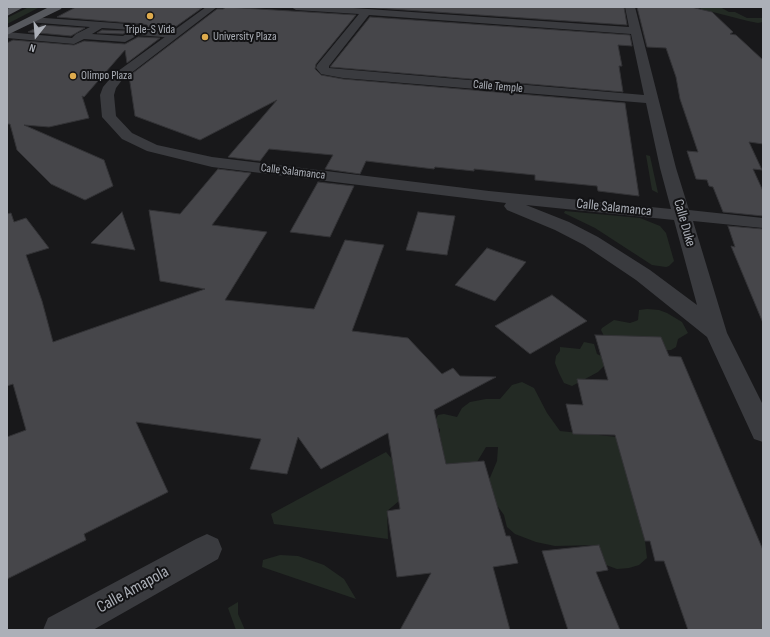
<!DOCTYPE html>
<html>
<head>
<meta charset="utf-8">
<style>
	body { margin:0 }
	#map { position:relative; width:770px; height:637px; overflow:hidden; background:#18181a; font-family:"Sofia Sans Condensed",sans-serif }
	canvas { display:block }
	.frame { position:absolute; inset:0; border:8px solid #acb0b8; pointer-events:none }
	.north { position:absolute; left:16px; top:16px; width:40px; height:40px; -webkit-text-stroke:3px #131315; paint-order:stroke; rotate:197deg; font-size:11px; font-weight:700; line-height:16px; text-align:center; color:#acb0b8 }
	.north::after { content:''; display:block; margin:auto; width:14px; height:18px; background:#acb0b8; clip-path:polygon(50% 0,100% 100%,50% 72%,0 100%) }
</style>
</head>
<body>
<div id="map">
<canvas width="770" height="637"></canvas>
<div class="frame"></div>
<div class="north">N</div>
</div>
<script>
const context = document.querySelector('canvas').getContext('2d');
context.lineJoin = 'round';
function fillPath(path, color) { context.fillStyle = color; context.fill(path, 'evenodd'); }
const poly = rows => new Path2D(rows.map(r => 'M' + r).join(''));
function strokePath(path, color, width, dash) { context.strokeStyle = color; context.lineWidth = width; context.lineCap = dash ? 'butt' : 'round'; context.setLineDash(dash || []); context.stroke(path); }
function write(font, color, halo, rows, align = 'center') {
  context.font = font + ' "Sofia Sans Condensed",sans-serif'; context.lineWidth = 4; context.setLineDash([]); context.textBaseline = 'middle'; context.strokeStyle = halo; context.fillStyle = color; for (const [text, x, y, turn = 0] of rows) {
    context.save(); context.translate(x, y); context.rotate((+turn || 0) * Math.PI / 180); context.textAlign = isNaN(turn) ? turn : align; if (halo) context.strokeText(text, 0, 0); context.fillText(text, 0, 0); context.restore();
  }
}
fillPath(poly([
	[29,7,40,7,7,24,7,18],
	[700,7,720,7,729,12,735,12,747,18,763,18,763,22,758,23,748,21,701,9],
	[646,155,650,156,658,193,652,190],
	[565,211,640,218,660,226,666,233,674,261,669,266,666,267,652,265,595,228,564,213],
	[647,309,659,310,667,313,682,322,688,333,678,339,676,347,671,350,654,351,605,338,601,330,602,328,614,320,630,323,636,321,638,320,639,310],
	[584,342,594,344,597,354,605,358,607,363,598,372,572,386,564,383,559,373,555,363,556,356,560,351,560,347,580,349],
	[522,382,534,388,547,413,560,431,617,437,645,541,647,558,639,565,629,568,617,569,606,565,599,545,555,546,536,542,515,534,507,527,504,515,496,504,489,480,497,461,498,447,486,447,477,462,446,464,440,436,440,429,435,425,436,419,438,415,444,414,457,417,462,408,470,402,486,399,500,399,512,385],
	[386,452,392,459,399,501,387,511,388,539,274,524,271,514],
	[280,555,298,556,324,565,344,579,356,599,262,567,263,560],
	[238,602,238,614,245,630,236,630,228,608]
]), '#232a24');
const building = poly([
	[76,7,190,7,202,8,171,30,149,29,147,25,143,24,57,17,76,7],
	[226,7,356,15,316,64,315,69,321,75,343,79,625,103,639,196,598,191,597,186,535,180,535,175,474,169,474,171,435,167,434,169,366,161,360,174,325,169,333,155,269,149,260,161,228,157,277,100,200,140,135,116,129,76,217,9,223,9,226,7],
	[361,7,624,7,627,25,361,7],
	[637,7,691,7,712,12,733,32,730,34,736,35,763,60,763,144,749,142,762,170,753,169,763,191,763,216,723,212,713,187,709,186,707,180,696,179,687,151,698,152,680,99,676,77,666,48,647,47,637,7],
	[370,17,630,35,632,46,618,45,622,66,619,66,623,92,330,67,370,17],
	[42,25,85,28,71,36,28,32,42,25],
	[102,30,128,31,123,34,97,33,102,30],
	[138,37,160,38,127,63,125,50,84,97,82,96,89,118,49,127,24,125,104,160,113,186,85,200,51,184,17,150,10,124,7,124,7,43,13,40,74,45,84,41,125,44,138,37],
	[218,169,251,173,212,225,267,232,225,300,314,309,345,240,384,245,352,331,408,338,442,374,453,368,460,376,496,377,434,410,446,464,484,461,506,536,510,536,518,563,493,567,510,630,400,630,431,573,397,577,387,511,400,509,388,433,321,469,298,437,287,474,250,469,261,439,136,422,168,492,84,534,86,540,7,579,7,437,26,430,13,384,7,386,7,214,11,213,14,222,26,218,49,248,26,255,42,301,53,342,205,289,160,281,149,210,180,214,218,169],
	[318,182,354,186,330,237,290,232,318,182],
	[122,212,135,250,91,243,122,212],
	[418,212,455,216,447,255,406,250,418,212],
	[728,226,763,229,763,323,731,246,735,247,728,226],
	[487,248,526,262,495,301,455,285,487,248],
	[552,295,587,321,530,354,495,326,552,295],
	[595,335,661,337,669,356,681,357,763,550,763,630,688,630,664,561,655,561,650,541,645,541,615,435,573,434,566,404,583,405,577,379,608,380,595,335],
	[599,545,608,570,596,572,620,630,568,630,542,551,599,545]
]);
fillPath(building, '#46464a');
strokePath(building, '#333336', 1);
fillPath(poly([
	[31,17,143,25,146,26,148,28,146,30,174,32,179,35,174,38,138,35,125,42,84,39,74,44,7,38,7,32,72,38,76,34,90,27,28,22,26,20,28,18,31,17],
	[102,28,133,30,123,36,92,34,102,28]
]), '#3a3b3f');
fillPath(poly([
	[206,7,217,7,122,80,116,88,114,95,116,116,132,133,157,145,212,157,489,191,671,209,660,168,646,103,343,78,321,74,316,68,317,65,359,14,296,10,291,7,339,7,629,27,625,7,635,7,676,168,689,210,763,218,763,228,693,221,727,333,763,405,763,442,754,439,707,337,636,280,584,245,555,230,507,210,504,206,506,203,212,167,147,151,122,139,102,117,100,95,103,87,114,74,206,7],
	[369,15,631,34,644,95,329,68,329,66,369,15],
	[526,205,674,220,697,305,650,270,598,237,569,222,526,205],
	[207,534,218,539,222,549,218,559,93,630,43,630,48,618,196,539,207,534]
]), '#3a3b3f');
fillPath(poly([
	[11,7,24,7,7,16,7,9,11,7],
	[49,7,62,7,61,9,7,35,7,28,49,7]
]), '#56585d');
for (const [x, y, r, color] of [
	[150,16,4,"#deab4d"],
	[205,37,4,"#deab4d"],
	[73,76,4,"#deab4d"]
]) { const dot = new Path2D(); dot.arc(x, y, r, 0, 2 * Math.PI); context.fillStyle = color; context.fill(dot); strokePath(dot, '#131315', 1.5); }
write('12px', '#acb0b8', '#131315', [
	["Triple-S Vida",150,30,"center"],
	["University Plaza",213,37],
	["Olimpo Plaza",81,76]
], 'left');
write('12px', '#acb0b8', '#131315', [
	["Calle Temple",498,87,5],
	["Calle Salamanca",293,172,7]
]);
write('14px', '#acb0b8', '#131315', [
	["Calle Salamanca",614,208,6],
	["Calle Duke",684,223,74]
]);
write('17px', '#acb0b8', '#131315', [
	["Calle Amapola",133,590,-29]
]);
</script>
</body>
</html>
